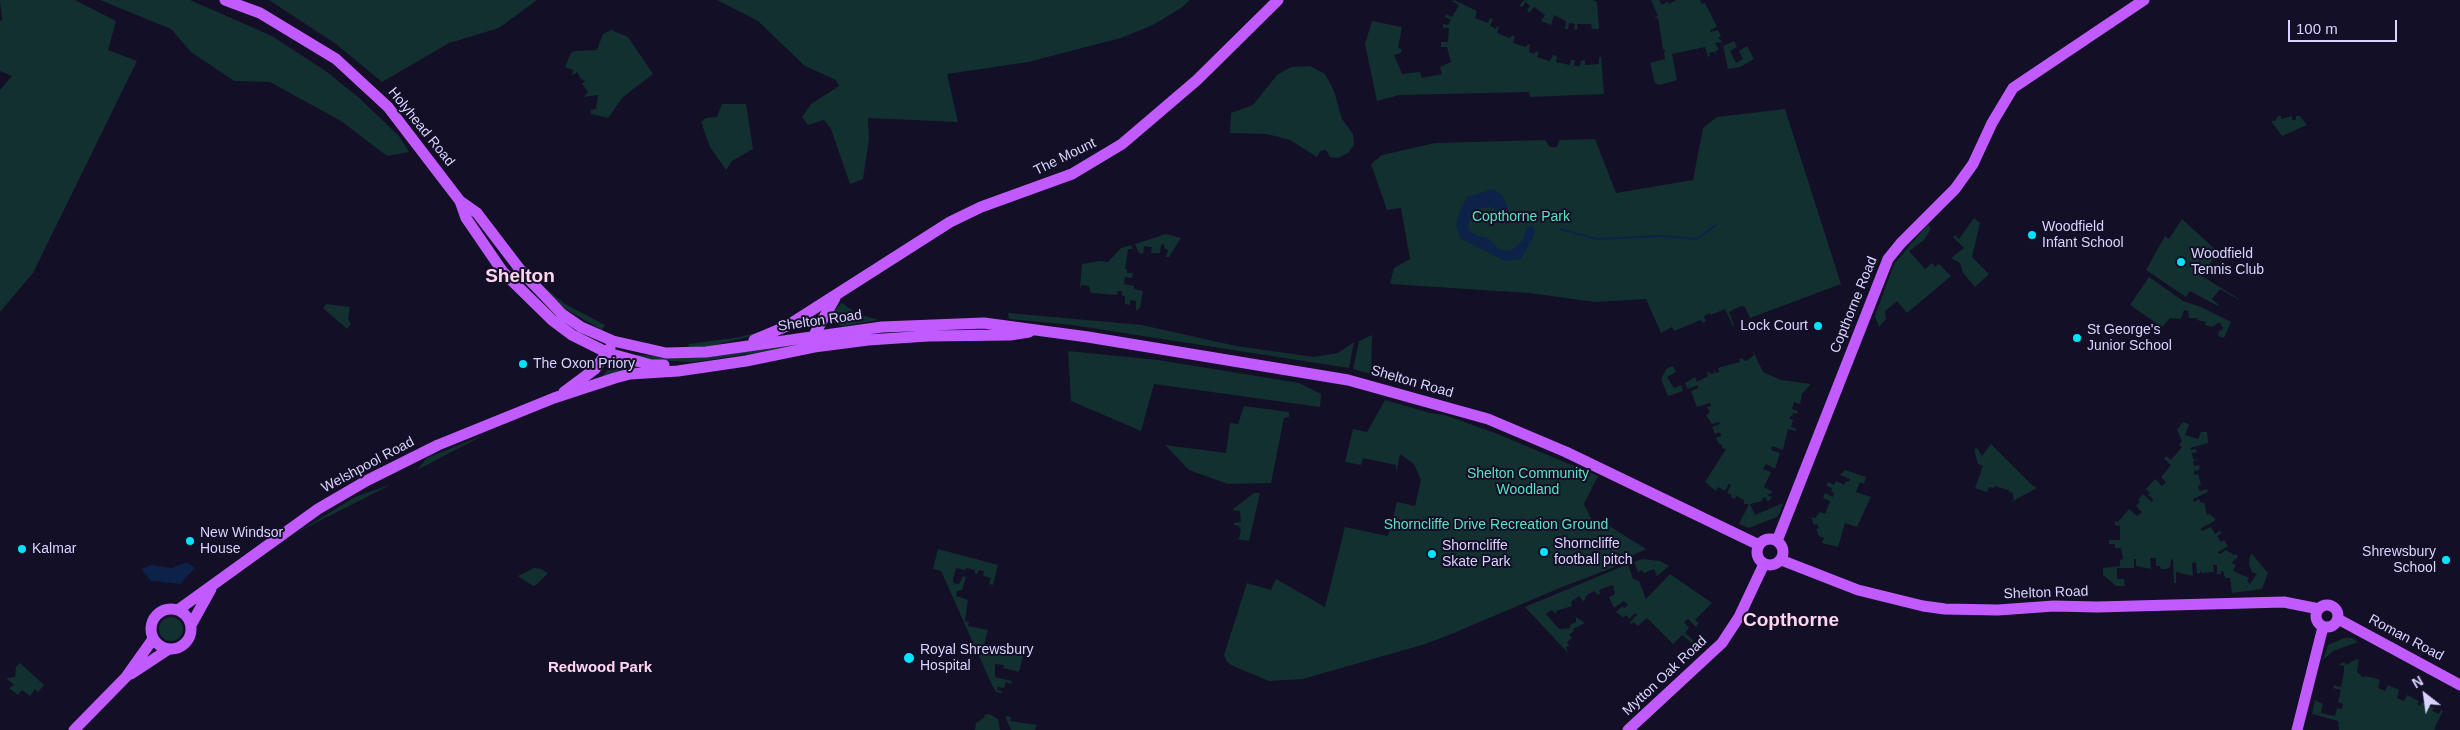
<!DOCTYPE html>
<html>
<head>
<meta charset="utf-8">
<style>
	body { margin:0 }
	#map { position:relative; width:2460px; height:730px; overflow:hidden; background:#130f26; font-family:Helvetica,sans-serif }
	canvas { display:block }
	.north { position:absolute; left:2400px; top:670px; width:50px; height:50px; -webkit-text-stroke:4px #130f26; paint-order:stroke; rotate:330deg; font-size:14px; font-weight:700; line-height:20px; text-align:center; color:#d9d4ff }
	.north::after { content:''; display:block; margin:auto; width:18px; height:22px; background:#d9d4ff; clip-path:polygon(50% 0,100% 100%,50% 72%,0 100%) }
	.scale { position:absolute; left:2288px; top:20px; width:109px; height:22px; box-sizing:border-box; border:2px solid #d9d4ff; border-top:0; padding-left:6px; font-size:15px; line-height:18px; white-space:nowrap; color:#d9d4ff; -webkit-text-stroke:4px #130f26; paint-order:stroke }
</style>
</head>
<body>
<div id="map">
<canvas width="2460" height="730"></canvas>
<div class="north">N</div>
<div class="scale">100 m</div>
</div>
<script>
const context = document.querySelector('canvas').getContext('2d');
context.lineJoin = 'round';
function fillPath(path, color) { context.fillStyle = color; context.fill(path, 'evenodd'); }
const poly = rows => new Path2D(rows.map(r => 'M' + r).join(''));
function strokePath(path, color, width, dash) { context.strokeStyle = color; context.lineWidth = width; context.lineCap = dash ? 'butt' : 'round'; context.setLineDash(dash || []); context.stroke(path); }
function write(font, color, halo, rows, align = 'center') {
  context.font = font + ' Helvetica,sans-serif'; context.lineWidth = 4; context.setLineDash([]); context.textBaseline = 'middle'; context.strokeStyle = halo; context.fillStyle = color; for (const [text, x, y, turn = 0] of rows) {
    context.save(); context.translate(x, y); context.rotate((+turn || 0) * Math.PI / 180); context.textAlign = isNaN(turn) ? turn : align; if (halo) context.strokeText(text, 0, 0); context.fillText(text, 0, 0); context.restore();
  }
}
fillPath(poly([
	[0,0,75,0,116,21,108,50,137,61,33,273,0,312,0,90,12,76,0,71,0,21,2,20],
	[100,0,190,0,272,36,327,72,358,97,399,136,409,152,387,156,341,121,270,82,234,81,191,52,171,29],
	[269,0,537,0,499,28,449,43,382,82,336,44],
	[717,0,1190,0,1181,8,1153,25,1121,38,1028,62,947,74,958,122,868,118,869,139,863,179,850,184,831,129,824,120,808,125,802,117,811,104,839,86,836,80,805,66,758,21],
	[1454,0,1477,11,1475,18,1488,23,1490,18,1493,19,1490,26,1496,29,1497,26,1499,27,1497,33,1510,38,1512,35,1515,36,1513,43,1526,47,1528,44,1530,45,1529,52,1534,54,1536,51,1539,52,1537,57,1550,61,1553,55,1557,56,1556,62,1570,65,1571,60,1575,60,1574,66,1580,66,1581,61,1585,60,1585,65,1599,64,1599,57,1601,57,1604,94,1530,97,1529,92,1399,95,1377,101,1365,44,1372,21,1402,27,1398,48,1402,49,1401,53,1394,55,1402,74,1420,72,1422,78,1442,74,1440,67,1451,62,1447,47,1441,47,1441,42,1448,42,1449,28,1443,28,1443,24,1448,25,1451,20,1445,17,1446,14,1452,17,1459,5,1452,1],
	[1524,0,1593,0,1597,2,1599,29,1592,29,1591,24,1577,24,1578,29,1574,30,1575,24,1569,23,1568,29,1565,29,1566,21,1554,15,1551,25,1541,21,1545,15,1534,7,1529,13,1527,10,1530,6,1526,2,1522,7,1519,6],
	[1651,0,1659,0,1662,5,1668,1,1669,4,1676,0,1700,0,1702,4,1705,3,1717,27,1710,30,1710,32,1718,30,1721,36,1718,38,1723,42,1715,43,1719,50,1715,51,1717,56,1714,52,1709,53,1710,56,1708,57,1705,47,1672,54,1677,80,1660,85,1655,83,1650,63,1665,59,1664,52,1666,51,1663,49,1658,18,1653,18,1658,16],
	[611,30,628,37,653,74,623,97,608,118,591,114,590,110,596,109,598,95,583,97,588,92,582,84,585,81,581,79,577,72,572,76,573,70,565,67,571,53,575,51,597,50,603,34],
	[1734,41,1737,47,1730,51,1736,63,1743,59,1739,51,1747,46,1754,59,1740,67,1728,69,1723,46],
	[1310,66,1325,74,1334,91,1342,119,1353,134,1354,145,1348,153,1338,158,1330,157,1326,150,1320,151,1317,157,1290,140,1267,134,1230,133,1231,113,1253,105,1277,75,1291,67],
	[722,104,746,104,753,149,732,161,726,170,710,147,701,122,706,118,717,117],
	[1785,109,1841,284,1750,318,1745,307,1741,306,1729,312,1734,325,1733,326,1725,309,1711,315,1710,313,1704,316,1706,321,1703,323,1701,320,1674,331,1672,327,1661,333,1646,299,1595,302,1529,293,1390,284,1394,268,1410,259,1401,208,1387,210,1371,164,1382,155,1435,143,1545,140,1550,147,1557,147,1559,140,1595,139,1616,193,1693,180,1703,128,1717,117],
	[2278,116,2281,116,2281,119,2292,116,2292,120,2296,120,2296,116,2300,116,2307,125,2282,136,2271,121,2275,121],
	[1974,218,1980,223,1972,257,1989,274,1975,287,1963,273,1960,263,1951,258,1964,248,1953,237,1955,235,1959,239],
	[2182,219,2218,252,2202,276,2239,299,2239,300,2220,289,2212,299,2219,305,2218,306,2190,291,2186,297,2146,270,2165,236,2169,239],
	[1928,224,1931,229,1924,240,1909,251,1925,269,1932,263,1935,267,1939,264,1951,276,1907,313,1897,301,1885,311,1886,319,1879,327,1875,316,1891,272,1895,263],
	[1166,234,1181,238,1169,257,1166,257,1168,250,1165,249,1164,244,1161,245,1160,253,1151,253,1152,247,1144,246,1143,254,1139,253,1135,244],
	[1131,245,1133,249,1128,249,1125,269,1127,269,1127,273,1133,273,1132,278,1125,277,1124,284,1134,286,1134,289,1143,291,1140,308,1136,311,1136,301,1130,300,1130,305,1125,304,1125,296,1122,296,1122,291,1118,291,1117,295,1091,293,1089,286,1082,285,1080,289,1082,264,1099,261,1108,262,1121,248],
	[511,250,539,283,565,304,605,325,602,330,567,310,537,284],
	[2149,277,2183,301,2201,307,2231,322,2224,338,2218,336,2219,330,2222,331,2223,327,2221,326,2221,323,2218,323,2213,327,2205,325,2206,322,2197,320,2198,318,2189,318,2188,311,2184,310,2181,319,2170,318,2162,327,2130,305],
	[842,303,857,314,879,320,842,326,834,323,829,320,830,314],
	[326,304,350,307,348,319,351,324,347,329,323,308],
	[1008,313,1142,325,1236,346,1314,357,1338,353,1354,342,1349,368,1072,325,1009,319],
	[769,329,772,331,707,347,688,348,689,344,740,337],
	[1372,335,1371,374,1353,369,1359,341],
	[803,341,789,348,694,362,649,360,624,354,694,358,726,355],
	[1752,349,1763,372,1781,380,1811,384,1802,394,1800,404,1794,402,1792,409,1798,411,1797,414,1794,413,1789,418,1793,420,1791,427,1797,429,1796,431,1788,429,1783,450,1772,446,1771,450,1780,453,1775,469,1766,464,1763,469,1771,472,1764,487,1773,492,1767,495,1772,497,1768,502,1765,497,1762,499,1762,501,1750,504,1755,515,1783,503,1779,514,1777,517,1749,528,1739,524,1749,504,1744,504,1744,500,1736,496,1735,499,1731,497,1732,495,1727,493,1731,485,1729,484,1725,491,1718,487,1716,491,1705,482,1726,449,1722,448,1722,445,1719,444,1716,438,1721,436,1720,432,1715,434,1712,427,1720,424,1719,422,1712,424,1706,415,1710,412,1707,407,1711,406,1710,403,1697,407,1691,391,1698,388,1698,385,1688,389,1685,383,1695,377,1697,382,1708,376,1707,372,1709,372,1711,374,1714,373,1714,370,1716,373,1719,372,1718,368,1721,367,1740,362,1739,359,1742,358,1745,361,1748,360,1754,355],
	[1068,351,1158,360,1299,383,1321,394,1320,407,1154,384,1141,431,1071,401],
	[615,361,629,365,642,368,601,378],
	[1673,366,1676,372,1667,377,1674,388,1681,385,1683,391,1668,396,1661,379,1667,368],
	[1385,400,1430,413,1445,415,1495,433,1598,476,1584,504,1596,528,1603,522,1646,549,1614,564,1615,567,1562,587,1454,633,1422,645,1303,679,1269,681,1233,666,1227,662,1224,655,1247,583,1271,590,1276,579,1325,607,1345,527,1388,536,1397,502,1415,506,1421,480,1414,464,1400,454,1396,473,1396,465,1363,458,1361,465,1345,462,1353,429,1367,432],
	[1244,406,1289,412,1289,417,1284,418,1271,483,1228,484,1189,470,1165,445,1226,453,1230,423,1238,424],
	[2183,422,2189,424,2185,435,2198,439,2201,432,2207,432,2208,443,2190,448,2191,450,2196,449,2197,452,2192,453,2193,459,2197,460,2193,461,2194,466,2200,465,2199,470,2194,471,2194,475,2198,474,2199,477,2201,485,2198,486,2199,491,2207,489,2208,492,2193,499,2194,502,2199,499,2201,503,2204,502,2207,515,2210,514,2216,520,2200,529,2202,531,2211,527,2215,534,2220,531,2222,533,2217,536,2221,542,2224,540,2228,546,2218,552,2220,554,2226,550,2234,555,2236,554,2238,557,2231,563,2236,565,2233,571,2249,578,2247,581,2250,584,2257,574,2252,572,2249,564,2250,556,2252,554,2268,573,2262,589,2232,593,2230,578,2225,578,2223,571,2221,571,2221,574,2217,574,2217,565,2213,565,2214,572,2202,573,2200,570,2200,573,2197,574,2196,562,2192,563,2193,576,2176,572,2176,583,2174,583,2173,559,2171,560,2170,567,2166,569,2161,569,2160,566,2156,566,2156,558,2150,558,2151,569,2136,566,2136,559,2134,559,2134,568,2117,568,2117,579,2124,579,2125,586,2116,586,2103,575,2103,568,2120,566,2120,560,2123,559,2121,548,2115,548,2115,544,2109,544,2109,540,2120,540,2120,526,2115,525,2115,521,2118,522,2129,509,2137,516,2140,514,2142,512,2136,506,2140,502,2138,500,2143,494,2152,502,2153,499,2148,495,2150,493,2146,489,2155,479,2162,486,2166,482,2161,477,2171,465,2164,459,2166,456,2171,460,2182,447,2179,445,2182,441,2177,430],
	[486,434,417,470,427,458],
	[1991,444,2032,485,2037,488,2009,503,2014,499,2012,492,2009,493,2010,491,1995,486,1994,488,1989,487,1987,492,1975,488,1983,466,1978,464,1974,449,1977,448,1982,456],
	[1845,470,1866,477,1864,484,1860,482,1856,492,1871,497,1857,527,1845,523,1838,547,1822,543,1824,538,1819,536,1816,529,1819,528,1817,524,1814,525,1811,517,1815,518,1820,512,1825,514,1830,501,1823,498,1825,493,1833,497,1834,493,1831,492,1832,488,1827,486,1828,482,1834,485,1836,481,1844,485,1846,481,1849,482,1850,479,1840,475],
	[392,484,296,533,355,497],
	[1254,493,1260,493,1249,541,1236,539,1239,538,1241,530,1239,526,1234,525,1234,523,1241,522,1240,511,1232,510],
	[938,549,998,565,993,585,989,584,991,578,983,576,984,571,979,570,977,574,975,573,975,570,966,568,965,570,956,568,953,579,953,583,959,584,963,576,966,577,962,590,957,591,956,596,968,600,965,621,969,622,968,626,988,630,984,645,1023,656,1019,672,1003,668,1004,665,995,664,995,677,1012,681,1011,684,1006,682,1004,688,998,687,997,690,1002,691,1002,693,996,692,992,685,941,571,933,569],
	[1642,559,1660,561,1669,566,1657,576,1654,569,1644,573,1642,570,1638,572,1634,562],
	[1628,564,1633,579,1639,581,1646,599,1670,574,1712,603,1695,620,1699,623,1696,627,1688,619,1684,622,1689,628,1685,633,1694,641,1692,643,1682,635,1673,644,1647,618,1638,626,1634,622,1631,624,1630,622,1637,615,1635,613,1629,619,1626,615,1622,619,1623,617,1616,612,1622,606,1624,608,1628,605,1624,601,1614,608,1609,597,1615,594,1613,585,1599,590,1600,594,1598,595,1594,591,1586,596,1584,602,1579,596,1575,599,1577,602,1574,599,1571,602,1572,606,1556,611,1556,614,1551,610,1546,614,1559,629,1570,628,1570,625,1576,622,1576,617,1585,623,1573,629,1574,631,1569,635,1572,638,1567,642,1569,645,1566,647,1568,653,1525,607],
	[534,568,541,569,548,573,536,585,533,586,518,576],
	'159 629a12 12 0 1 1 24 0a12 12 0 1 1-24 0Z',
	[2344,638,2352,638,2358,642,2333,651,2323,660,2328,645],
	[2356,659,2359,660,2357,672,2364,678,2365,676,2378,679,2380,681,2378,688,2385,691,2388,685,2399,690,2397,698,2404,701,2407,695,2419,701,2417,704,2420,706,2422,702,2434,708,2432,711,2439,714,2441,710,2443,711,2434,729,2436,730,2339,730,2338,721,2312,714,2315,700,2323,704,2321,713,2335,716,2337,708,2342,709,2343,704,2338,702,2341,690,2333,688,2334,685,2341,687,2344,672,2344,666,2338,665,2344,662,2346,665],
	[20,663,44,685,38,692,35,689,30,696,22,690,18,695,9,688,14,685,6,678,15,677,16,667],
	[989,714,998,719,1000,730,975,730,976,723,985,717,984,715],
	[1005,716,1011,717,1010,721,1037,725,1035,730,1011,730]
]), '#12302f');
fillPath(poly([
	[1494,189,1503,196,1508,209,1503,214,1491,207,1481,208,1471,217,1468,225,1469,230,1477,236,1488,238,1500,250,1511,251,1523,240,1527,227,1533,226,1535,234,1521,259,1505,261,1460,238,1456,225,1459,213,1467,197],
	[187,562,195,568,180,584,151,581,141,569,151,565,172,568]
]), '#0c2248');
strokePath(poly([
	[1561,229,1596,239,1661,236,1697,239,1716,225]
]), '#0c2248', 2);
strokePath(poly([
	[225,0,260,13,336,59,388,107,460,201,466,218,503,272,552,320,572,335,608,353,651,365,664,365],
	[460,201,477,213,522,272,562,314,581,327,613,341,666,353,706,352,882,327,984,323,1088,337,1348,380,1488,419,1566,452,1759,545],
	[813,337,835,298],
	[754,340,787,326,950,222,981,207,1072,174,1122,144,1197,80,1278,0],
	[564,392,595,369,610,348],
	'1757 552a13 13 0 1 1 26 0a13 13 0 1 1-26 0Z',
	[1777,541,1888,259,1901,243,1955,189,1973,164,1992,123,2013,88,2144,0],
	[1781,560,1858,590,1923,606,1945,609,1998,610,2054,606,2097,607,2284,602,2319,609],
	'2316 616a11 11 0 1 1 22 0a11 11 0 1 1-22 0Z',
	'151 629a20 20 0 1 1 40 0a20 20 0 1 1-40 0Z',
	[178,610,318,509,366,481,438,445,554,398,615,378,630,374,678,371,746,361,814,347,868,340,928,336,1010,335,1029,332],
	[2338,619,2460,685],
	[191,625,211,589],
	[131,674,169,649],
	[74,730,126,677,153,639],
	[1628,730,1722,643,1739,617,1764,564],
	[2297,730,2323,627]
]), '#c25bff', 11);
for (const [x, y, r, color] of [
	[2032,235,5,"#00e5ff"],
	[2181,262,5,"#00e5ff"],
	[1818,326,5,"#00e5ff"],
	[2077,338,5,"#00e5ff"],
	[523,364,5,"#00e5ff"],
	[190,541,5,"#00e5ff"],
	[22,549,5,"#00e5ff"],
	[1544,552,5,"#00e5ff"],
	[1432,554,5,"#00e5ff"],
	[2446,560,5,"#00e5ff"],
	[909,658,6,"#00e5ff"]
]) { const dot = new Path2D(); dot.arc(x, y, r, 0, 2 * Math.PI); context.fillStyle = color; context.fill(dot); strokePath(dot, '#130f26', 2); }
write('14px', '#d9d4ff', '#130f26', [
	["Holyhead Road",421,127,51],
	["The Mount",1065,157,-26],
	["Copthorne Road",1854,305,-68],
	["Shelton Road",820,321,-8],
	["Shelton Road",1412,382,16],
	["Welshpool Road",368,465,-28],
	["Shelton Road",2046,593,-2],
	["Roman Road",2406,638,28],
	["Mytton Oak Road",1665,676,-43]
]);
write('14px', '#5fe0c0', '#130f26', [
	["Copthorne Park",1521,217],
	["Shelton Community",1528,474],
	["Woodland",1528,490],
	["Shorncliffe Drive Recreation Ground",1496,525]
]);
write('14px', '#d9d4ff', '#130f26', [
	["Woodfield",2042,227],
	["Infant School",2042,243],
	["Woodfield",2191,254],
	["Tennis Club",2191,270],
	["Lock Court",1808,326,"right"],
	["St George's",2087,330],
	["Junior School",2087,346],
	["The Oxon Priory",533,364],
	["New Windsor",200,533],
	["House",200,549],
	["Shorncliffe",1554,544],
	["football pitch",1554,560],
	["Shorncliffe",1442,546],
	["Skate Park",1442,562],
	["Kalmar",32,549],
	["Shrewsbury",2436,552,"right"],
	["School",2436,568,"right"],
	["Royal Shrewsbury",920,650],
	["Hospital",920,666]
], 'left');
write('bold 15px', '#ffd6f0', '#130f26', [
	["Redwood Park",600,668]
]);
write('bold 19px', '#ffd6f0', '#130f26', [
	["Shelton",520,277],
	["Copthorne",1791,621]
]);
</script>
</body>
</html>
